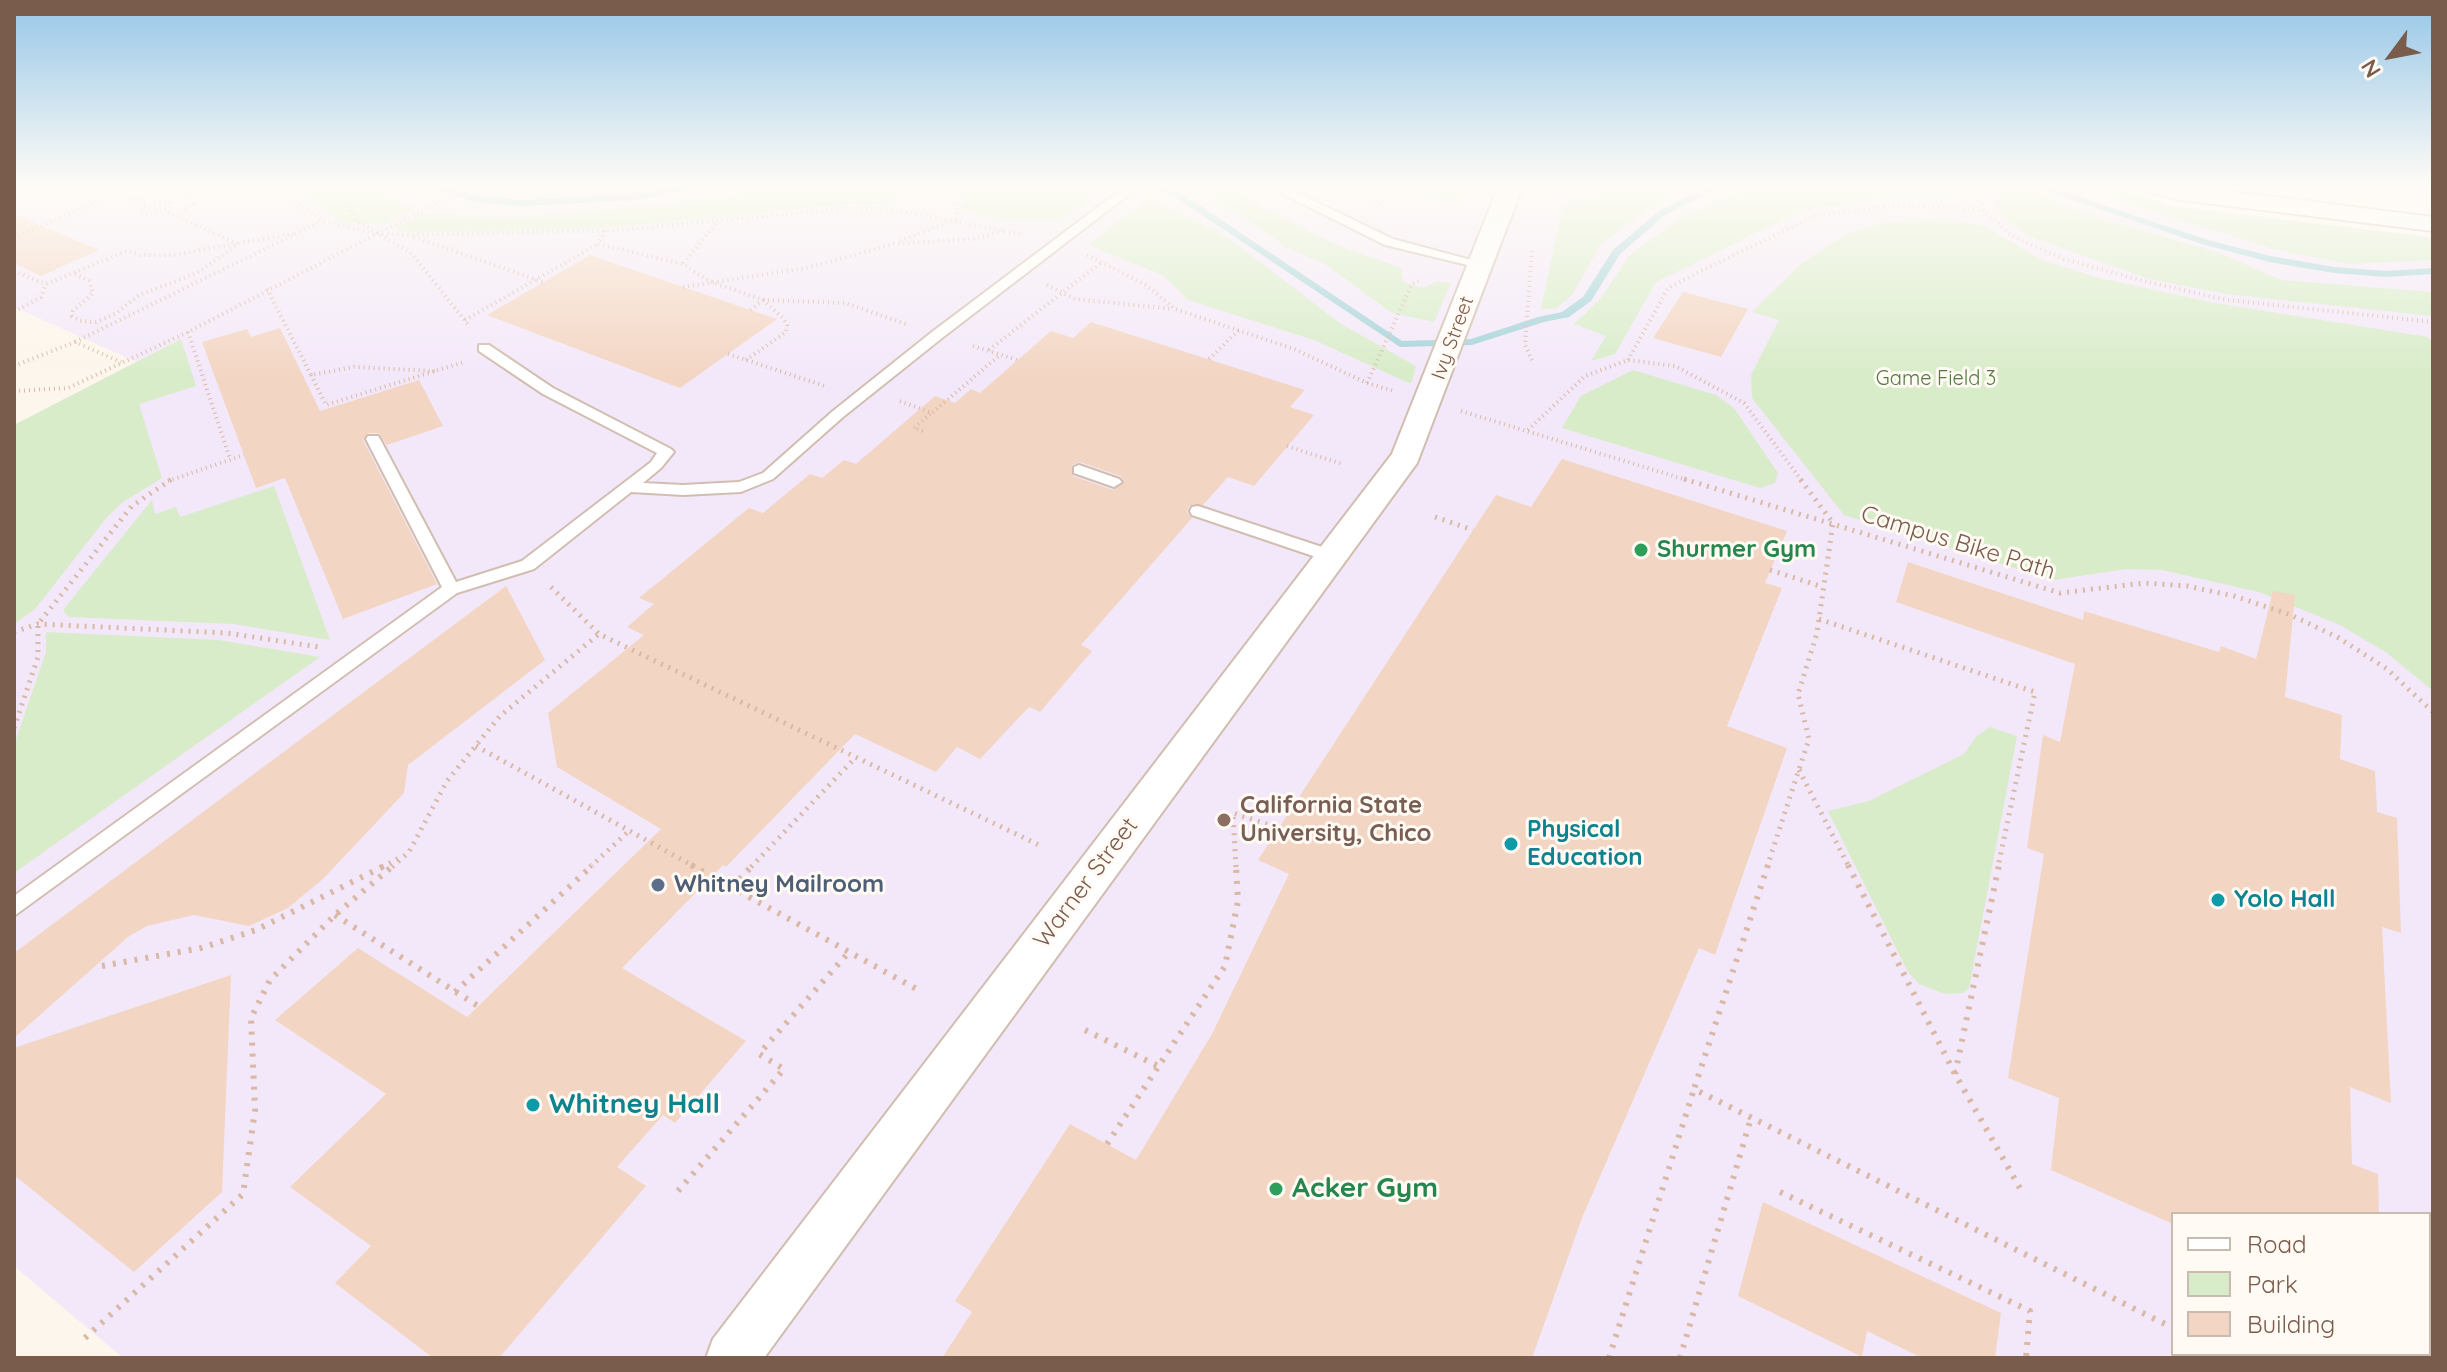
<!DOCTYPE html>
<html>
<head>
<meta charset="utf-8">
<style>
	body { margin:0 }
	#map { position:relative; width:2447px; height:1372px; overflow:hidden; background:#fdf6ec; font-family:Quicksand,sans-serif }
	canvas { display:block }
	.frame { position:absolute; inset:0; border:16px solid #7a5c4d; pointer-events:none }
	.legend { position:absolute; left:2171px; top:1212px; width:260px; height:144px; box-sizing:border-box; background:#fffaf3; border:2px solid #cabbb1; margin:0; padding:10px 14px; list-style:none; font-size:24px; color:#7a5c4d }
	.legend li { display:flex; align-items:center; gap:16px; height:40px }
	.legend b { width:40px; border:2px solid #cabbb1 }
	.north { position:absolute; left:2351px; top:16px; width:80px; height:80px; -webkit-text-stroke:6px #fffaf3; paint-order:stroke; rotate:238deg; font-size:22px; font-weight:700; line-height:32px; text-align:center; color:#7a5c4d }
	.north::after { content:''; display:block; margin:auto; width:28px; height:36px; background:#7a5c4d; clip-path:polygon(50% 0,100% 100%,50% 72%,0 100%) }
</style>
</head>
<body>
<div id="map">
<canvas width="2447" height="1372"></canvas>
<div class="frame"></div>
<ul class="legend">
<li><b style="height:10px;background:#fff"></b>Road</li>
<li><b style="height:22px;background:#d8ecc9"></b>Park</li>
<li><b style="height:22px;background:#f3d5c3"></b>Building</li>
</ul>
<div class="north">N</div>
</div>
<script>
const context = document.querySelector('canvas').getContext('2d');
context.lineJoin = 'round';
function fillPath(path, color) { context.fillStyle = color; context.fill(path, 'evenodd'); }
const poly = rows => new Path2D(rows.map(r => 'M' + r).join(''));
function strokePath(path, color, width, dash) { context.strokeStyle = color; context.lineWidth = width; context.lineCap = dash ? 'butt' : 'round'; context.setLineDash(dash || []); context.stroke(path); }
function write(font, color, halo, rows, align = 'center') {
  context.font = font + ' Quicksand,sans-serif'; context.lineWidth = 6; context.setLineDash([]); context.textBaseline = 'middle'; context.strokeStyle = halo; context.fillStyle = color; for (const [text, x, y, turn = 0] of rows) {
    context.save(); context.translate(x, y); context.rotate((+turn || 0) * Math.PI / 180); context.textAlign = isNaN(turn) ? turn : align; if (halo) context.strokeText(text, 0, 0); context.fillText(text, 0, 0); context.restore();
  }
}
fillPath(poly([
	[14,185,2105,185,2175,206,2433,237,2433,1358,123,1358,14,1266,14,425,136,362,14,307],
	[2173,1214,2429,1214,2429,1354,2173,1354]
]), '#f3e8fa');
fillPath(poly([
	[288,185,370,185,389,200,416,209,386,224,343,223],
	[478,185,639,185,527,196,468,190],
	[794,185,917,185,887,205,849,204,605,228,409,233,394,228,422,213,505,219,705,201],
	[966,185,1095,185,1106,188,1062,219,1008,221,961,209],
	[1176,185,1221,185,1334,244,1401,268,1403,282,1423,288,1437,281,1451,283,1434,322,1392,313,1325,264,1288,248,1236,212],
	[1410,185,1470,185,1460,204,1403,194],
	[1626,185,1699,185,1647,210,1601,244,1572,295,1555,309,1541,309,1563,206],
	[1785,185,1961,185,1966,199,1891,198,1803,210,1656,282,1615,354,1591,361,1606,336,1574,324,1601,298,1630,255,1683,216,1751,189],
	[1997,185,2010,185,2091,215,2222,254,2281,280,2433,292,2433,316,2227,294,2149,279,2026,235,1994,209],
	[2069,185,2102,185,2176,207,2433,238,2433,260,2348,264,2274,249],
	[1148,198,1223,234,1341,324,1416,366,1411,384,1314,340,1188,300,1163,275,1088,245],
	[1927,220,1958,221,1986,227,2044,261,2100,278,2209,302,2428,337,2433,344,2433,691,2387,653,2340,625,2259,592,2162,570,2126,569,2053,580,1844,515,1752,398,1751,375,1779,320,1752,312,1801,264,1846,234,1885,222],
	[181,339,196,386,139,404,162,478,123,502,107,517,35,609,14,624,14,425],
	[1633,370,1716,395,1734,408,1778,473,1775,483,1760,488,1562,428,1581,396],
	[274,486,330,640,234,624,69,617,63,610,152,500,155,514,176,507,180,517],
	[46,632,219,640,320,657,14,873,14,745,46,652],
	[1990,727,2017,736,1969,988,1963,993,1945,994,1919,984,1908,972,1828,811,1869,801,1964,754,1976,737]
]), '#d8ecc9');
fillPath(poly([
	[424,185,439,185,476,196,522,200,638,194,688,185,709,185,638,200,522,206,475,202,424,185],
	[1135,185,1151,185,1181,193,1402,341,1471,339,1538,317,1562,312,1583,297,1613,250,1659,211,1712,185,1724,185,1665,215,1620,254,1591,301,1569,317,1544,322,1472,345,1400,347,1175,197,1135,185],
	[2029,185,2043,185,2208,240,2270,256,2334,267,2386,271,2433,268,2433,274,2386,277,2334,273,2269,262,2202,244,2029,185]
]), '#a5d3da');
fillPath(poly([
	[14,214,99,250,41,276,14,263],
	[590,255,683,287,777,319,680,388,487,315],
	[1683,292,1748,309,1721,357,1653,338],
	[1091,322,1305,390,1290,407,1314,415,1254,486,1228,477,1203,505,1189,506,1187,512,1192,518,1081,645,1092,651,1040,712,1029,707,980,759,957,747,936,772,855,734,726,867,723,865,622,968,746,1041,675,1123,663,1115,617,1167,646,1186,499,1358,433,1358,335,1283,371,1246,290,1187,386,1094,275,1020,358,948,467,1017,661,829,557,767,548,713,644,635,627,627,654,604,639,598,749,508,763,513,810,474,822,478,844,460,856,464,935,396,955,403,971,389,980,393,1051,331,1073,338],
	[1080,462,1120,476,1125,482,1113,490,1073,476,1072,465],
	[280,328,320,411,419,380,443,426,387,445,378,433,368,433,363,440,437,584,343,619,285,478,256,488,202,342,247,329,251,337],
	[1562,459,1787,531,1765,583,1782,588,1727,726,1787,748,1715,955,1699,948,1582,1218,1532,1358,942,1358,972,1312,955,1301,1070,1124,1136,1160,1212,1034,1289,874,1258,860,1496,495,1531,507],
	[1908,562,2083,620,2084,611,2219,652,2221,646,2256,659,2273,591,2295,595,2285,697,2342,715,2340,759,2375,771,2377,812,2397,818,2401,933,2382,927,2391,1103,2350,1087,2352,1164,2378,1174,2379,1214,2173,1214,2173,1224,2051,1170,2059,1098,2008,1078,2044,854,2027,848,2043,735,2060,742,2075,664,1896,602],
	[506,586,545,660,408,765,404,793,324,878,288,908,249,926,194,915,147,926,128,937,14,1038,14,953],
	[231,975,222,1192,134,1272,14,1175,14,1048],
	[1763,1202,2001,1313,1995,1358,1922,1358,1867,1331,1862,1357,1738,1296]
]), '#f3d5c3');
const lane = poly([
	[1127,185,1141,185,942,338,843,417,773,479,741,492,683,495,631,492,534,569,457,593,14,916,14,896,442,587,366,439,368,436,378,436,380,439,456,582,522,561,651,462,657,453,543,394,479,351,479,345,489,345,553,388,671,449,674,452,661,468,643,483,683,485,739,482,763,473,833,411,932,332,1127,185],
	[1265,185,1281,185,1393,239,1486,264,1480,268,1385,245,1265,185],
	[1079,465,1119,479,1122,482,1114,487,1074,473,1074,467,1079,465],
	[1198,506,1337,552,1339,556,1331,561,1325,560,1192,515,1190,511,1192,507,1198,506]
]);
const street = poly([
	[1499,185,1523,185,1417,463,764,1358,706,1358,713,1339,1392,454,1499,185],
	[2135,185,2178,185,2433,217,2433,231,2181,200,2139,190,2135,185]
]);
strokePath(lane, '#d1beb0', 4);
strokePath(street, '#d1beb0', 4);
strokePath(poly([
	[270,185,323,221,373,233,409,235,620,230,849,208,895,210,1021,234],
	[334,185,357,221,412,254,470,327],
	[138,200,170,193,188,195,193,203,178,216],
	[160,202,170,203,171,207,150,215,140,213,145,206,160,202],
	[1376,207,1398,185],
	[1983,210,2012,236,2064,259,2148,282,2228,300,2433,322],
	[716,224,683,264,709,281,763,300,750,310],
	[605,231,598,244,683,264],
	[414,237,543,282],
	[14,238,108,197,127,196,148,204],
	[900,241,956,219,961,185],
	[1532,251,1525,345,1532,360],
	[1087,255,1146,285,1175,309,1294,349,1367,383,1394,391],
	[14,271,46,284,127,251,140,255,172,255,297,233],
	[75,274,89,281,93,293,73,311,72,316,80,321,96,322,115,314,139,295,197,273,238,244,165,211],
	[1047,285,1075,299,1173,309],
	[683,287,806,268,894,244,971,239,1004,231],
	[267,289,311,375,354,367,436,371],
	[763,300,845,303,906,324],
	[14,312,41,297,46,284],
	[465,320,598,244],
	[188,332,230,459],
	[75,342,322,221],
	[973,346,1017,360],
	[989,350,1103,261],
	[728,354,825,386],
	[1209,359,1239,330],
	[746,360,786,332,787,325,783,318,764,301],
	[1628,360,1668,288,1701,271,1815,216,1899,205,1983,210,1982,185],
	[14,366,75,342,121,362],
	[311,375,326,405,464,362],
	[1367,383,1412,284,1421,280],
	[14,391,68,388,188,332,471,185],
	[900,401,932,413,1000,355],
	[1461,411,1690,481],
	[1528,430,1585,376,1628,360,1675,366,1744,403,1802,481],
	[923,431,914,428,931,413],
	[1287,446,1342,464],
	[168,481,244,455]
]), '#d9b8a5', 4, [1, 4]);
strokePath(poly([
	[1684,479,2060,593,2144,583,2187,586,2234,596,2291,615,2339,638,2387,669,2433,712],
	[1435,517,1473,530],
	[1770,570,1823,587],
	[551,587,599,634,1039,845],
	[1819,619,2035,692,1998,867],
	[14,632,38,624,227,633,319,647],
	[14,728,38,657,38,624,132,506,172,479],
	[476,746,695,867],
	[1799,770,1849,867],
	[382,867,401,857],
	[392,867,409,852,447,781,500,716,599,634],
	[590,867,629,831],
	[751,867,855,758],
	[1236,867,1233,813,1278,828],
	[1767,867,1809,739,1798,694,1817,633,1833,523,1800,479]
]), '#d9b8a5', 5, [2, 6]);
strokePath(poly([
	[691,865,920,991],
	[1768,865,1694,1089,2173,1328],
	[1848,865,1955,1074,2021,1190],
	[732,887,753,865],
	[335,915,478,1006],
	[102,966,201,948,256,930,386,865],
	[455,992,593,865],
	[1085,1030,1158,1066],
	[1955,1074,1999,865],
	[1107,1144,1225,966,1238,901,1236,865],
	[678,1191,784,1069,759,1054,849,952],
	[1780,1192,2030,1311,2026,1358],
	[85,1338,243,1194,255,1110,251,1018,270,980,335,915,394,865],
	[2224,1354,2232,1358],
	[1609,1358,1694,1089],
	[1680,1358,1751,1118]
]), '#d9b8a5', 6, [3, 8]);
fillPath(lane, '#fff');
fillPath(street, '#fff');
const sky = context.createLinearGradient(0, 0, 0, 377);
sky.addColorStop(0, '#97c7e8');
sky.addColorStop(0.49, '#fefbf6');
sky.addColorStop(1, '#fefbf600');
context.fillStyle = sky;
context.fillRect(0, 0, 2447, 377);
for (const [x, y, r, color] of [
	[1641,550,8,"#2e9e5b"],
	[1224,820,8,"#8d6e63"],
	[1511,844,8,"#0f9aa8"],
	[658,885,8,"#5c6f8a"],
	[2218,900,8,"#0f9aa8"],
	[533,1105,8,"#0f9aa8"],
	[1276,1189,8,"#2e9e5b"]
]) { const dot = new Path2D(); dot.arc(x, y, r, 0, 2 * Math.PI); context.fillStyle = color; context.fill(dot); strokePath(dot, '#fffaf3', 3); }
write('20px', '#7a5c4d', '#fffaf3', [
	["Ivy Street",1453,338,-70]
]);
write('20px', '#537a41', '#fffaf3', [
	["Game Field 3",1936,379]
]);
write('24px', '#7a5c4d', '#fffaf3', [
	["Campus Bike Path",1958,543,17],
	["Warner Street",1086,883,-53]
]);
write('bold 24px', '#27864d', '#fffaf3', [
	["Shurmer Gym",1657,550]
], 'left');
write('bold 24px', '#785e54', '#fffaf3', [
	["California State",1240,806],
	["University, Chico",1240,834]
], 'left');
write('bold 24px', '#0d838f', '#fffaf3', [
	["Physical",1527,830],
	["Education",1527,858],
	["Yolo Hall",2234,900]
], 'left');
write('bold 24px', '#4e5e75', '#fffaf3', [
	["Whitney Mailroom",674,885]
], 'left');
write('bold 28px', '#0d838f', '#fffaf3', [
	["Whitney Hall",549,1105]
], 'left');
write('bold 28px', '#27864d', '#fffaf3', [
	["Acker Gym",1292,1189]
], 'left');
</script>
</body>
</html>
